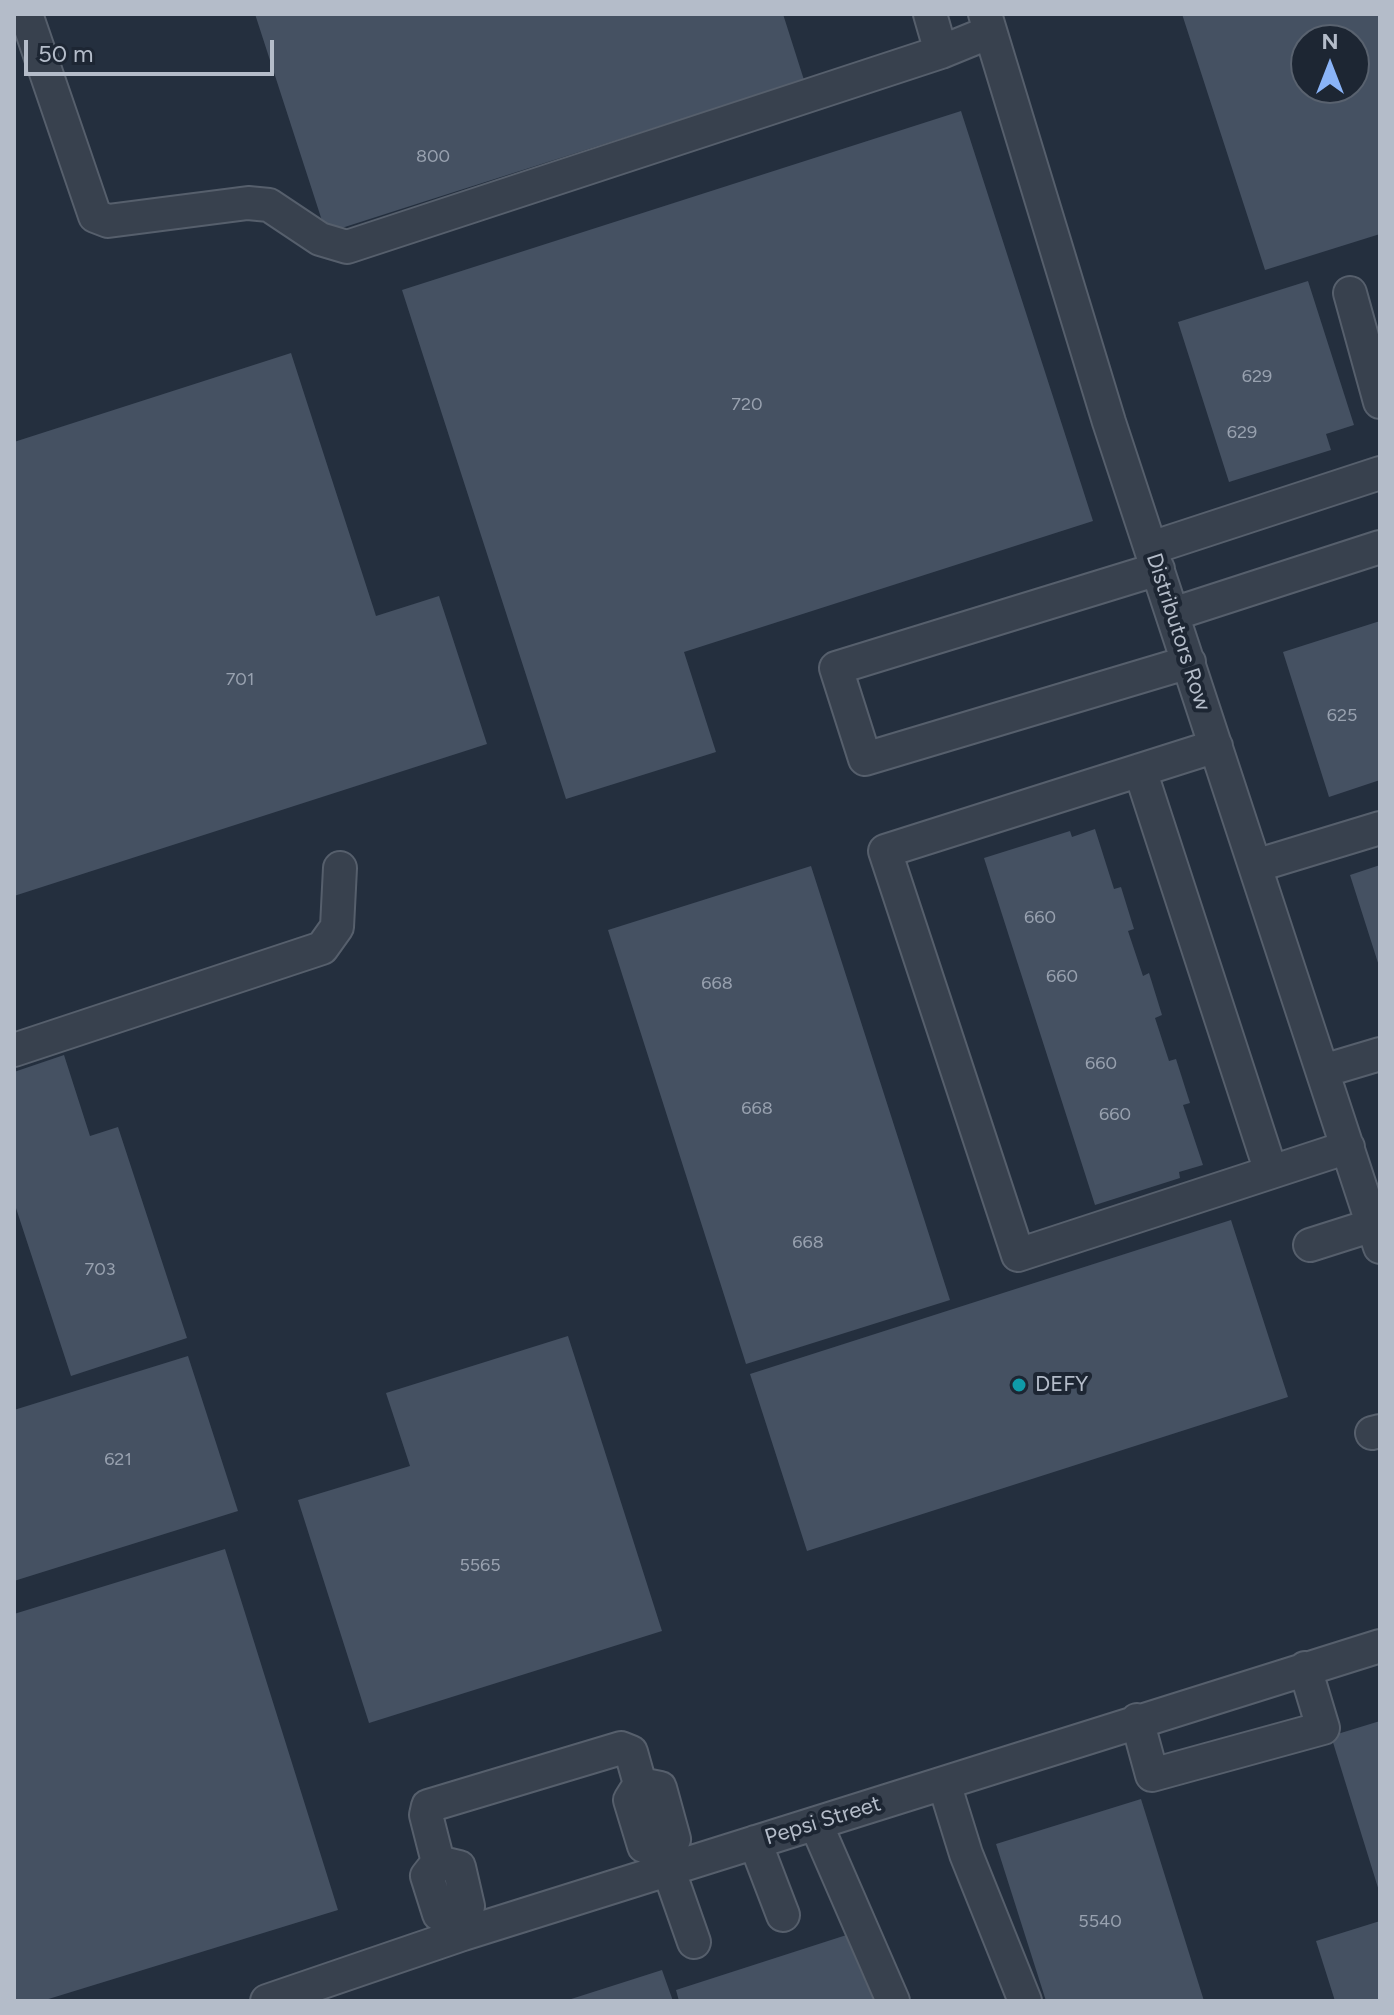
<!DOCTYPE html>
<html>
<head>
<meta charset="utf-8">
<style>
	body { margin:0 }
	#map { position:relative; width:1394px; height:2015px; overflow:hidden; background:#242f3e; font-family:Figtree,sans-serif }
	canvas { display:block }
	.frame { position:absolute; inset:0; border:16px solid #b4bcc9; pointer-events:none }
	.north { position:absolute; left:1290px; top:24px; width:80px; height:80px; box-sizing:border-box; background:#1d2633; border:2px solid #59626f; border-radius:50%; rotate:0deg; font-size:22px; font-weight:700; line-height:32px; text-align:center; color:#b4bcc9 }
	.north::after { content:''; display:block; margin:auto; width:28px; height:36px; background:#8ab4f8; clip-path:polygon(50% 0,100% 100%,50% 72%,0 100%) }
	.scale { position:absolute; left:24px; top:40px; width:250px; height:36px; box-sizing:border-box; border:4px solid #b4bcc9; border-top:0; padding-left:10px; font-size:24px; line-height:28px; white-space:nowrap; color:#b4bcc9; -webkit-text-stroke:6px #1d2633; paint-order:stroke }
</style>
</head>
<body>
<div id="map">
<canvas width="1394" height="2015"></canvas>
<div class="frame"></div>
<div class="north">N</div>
<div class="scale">50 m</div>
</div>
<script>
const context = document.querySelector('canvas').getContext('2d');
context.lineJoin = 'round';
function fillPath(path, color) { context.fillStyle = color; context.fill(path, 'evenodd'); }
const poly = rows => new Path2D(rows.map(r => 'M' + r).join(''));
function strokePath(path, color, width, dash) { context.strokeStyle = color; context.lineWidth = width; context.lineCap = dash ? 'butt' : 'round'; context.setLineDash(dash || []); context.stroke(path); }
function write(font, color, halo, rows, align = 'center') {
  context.font = font + ' Figtree,sans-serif'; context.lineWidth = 8; context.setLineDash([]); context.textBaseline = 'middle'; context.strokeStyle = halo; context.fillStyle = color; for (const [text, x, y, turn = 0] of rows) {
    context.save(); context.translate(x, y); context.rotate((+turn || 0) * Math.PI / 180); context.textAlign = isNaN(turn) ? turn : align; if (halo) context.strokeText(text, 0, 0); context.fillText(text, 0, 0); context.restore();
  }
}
fillPath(poly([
	[255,14,783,14,804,80,326,233],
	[1182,14,1380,14,1380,234,1265,270],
	[1306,40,1354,40,1354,88,1306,88],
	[961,111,1093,521,684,652,716,752,566,799,402,290],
	[1308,281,1354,425,1326,434,1331,450,1229,482,1178,322],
	[291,353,376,616,439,596,487,744,14,896,14,442],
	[1380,621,1380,780,1329,797,1283,652],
	[1095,829,1114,889,1121,887,1134,929,1128,931,1143,976,1149,973,1162,1015,1155,1018,1169,1061,1176,1059,1190,1103,1183,1105,1203,1165,1179,1172,1180,1178,1095,1205,984,858,1070,831,1072,837],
	[1380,865,1380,966,1379,966,1350,875],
	[811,866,950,1300,746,1364,608,930],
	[64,1055,90,1136,118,1127,187,1338,71,1376,14,1202,14,1072],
	[1231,1220,1288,1397,807,1551,750,1374],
	[568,1336,662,1631,369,1723,298,1500,410,1466,386,1393],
	[188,1356,238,1511,14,1581,14,1410],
	[225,1549,338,1910,42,2001,14,2001,14,1614],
	[1380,1721,1380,1890,1379,1891,1331,1736],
	[1141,1799,1204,2001,1046,2001,996,1844],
	[1380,1921,1380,2001,1335,2001,1316,1941],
	[862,1930,886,2001,679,2001,676,1990],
	[662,1970,673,2001,568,2001,568,2000]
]), '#455162');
const minor = poly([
	[26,14,95,216,108,221,248,203,269,205,320,239,347,247,941,52,990,32],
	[930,14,941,52],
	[985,14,1109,422,1380,1247],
	[1350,293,1380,402],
	[1151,548,1380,473],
	[1158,569,836,668,865,759,1189,662],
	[1173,614,1380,547],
	[1216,746,885,851,1018,1255,1348,1147],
	[1140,770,1271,1172],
	[1255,866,1380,828],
	[14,1050,322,948,337,927,340,868],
	[1323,1071,1380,1054],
	[1310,1245,1373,1225],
	[1372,1433,1380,1431],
	[1137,1720,1152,1775,1323,1728,1305,1668],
	[944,1783,966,1854,1025,2001],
	[816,1824,893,2001],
	[755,1842,783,1915],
	[662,1851,694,1942],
	[438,1862,426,1815,428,1806,621,1748,631,1752,640,1784,630,1800,644,1846,662,1851,674,1839,660,1788,640,1784],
	[438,1862,459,1867,468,1906,458,1918,439,1914,427,1876,438,1862],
	[267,2001,463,1934,1380,1646]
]);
strokePath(minor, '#565f6c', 36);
strokePath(minor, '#38414e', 32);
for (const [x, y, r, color] of [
	[1019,1385,8,"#0f9aa8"]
]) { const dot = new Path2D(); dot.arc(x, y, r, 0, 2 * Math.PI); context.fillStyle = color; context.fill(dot); strokePath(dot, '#1d2633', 3); }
write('18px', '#98a1af', null, [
	["800",433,157],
	["629",1257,377],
	["720",747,405],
	["629",1242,433],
	["701",240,680],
	["625",1342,716],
	["660",1040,918],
	["660",1062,977],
	["668",717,984],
	["660",1101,1064],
	["668",757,1109],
	["660",1115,1115],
	["668",808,1243],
	["703",100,1270],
	["621",118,1460],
	["5565",480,1566],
	["5540",1100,1922]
]);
write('22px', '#b4bcc9', '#1d2633', [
	["Distributors Row",1178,632,72],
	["Pepsi Street",823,1821,-17]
]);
write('22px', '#b4bcc9', '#1d2633', [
	["DEFY",1035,1385]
], 'left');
</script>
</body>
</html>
